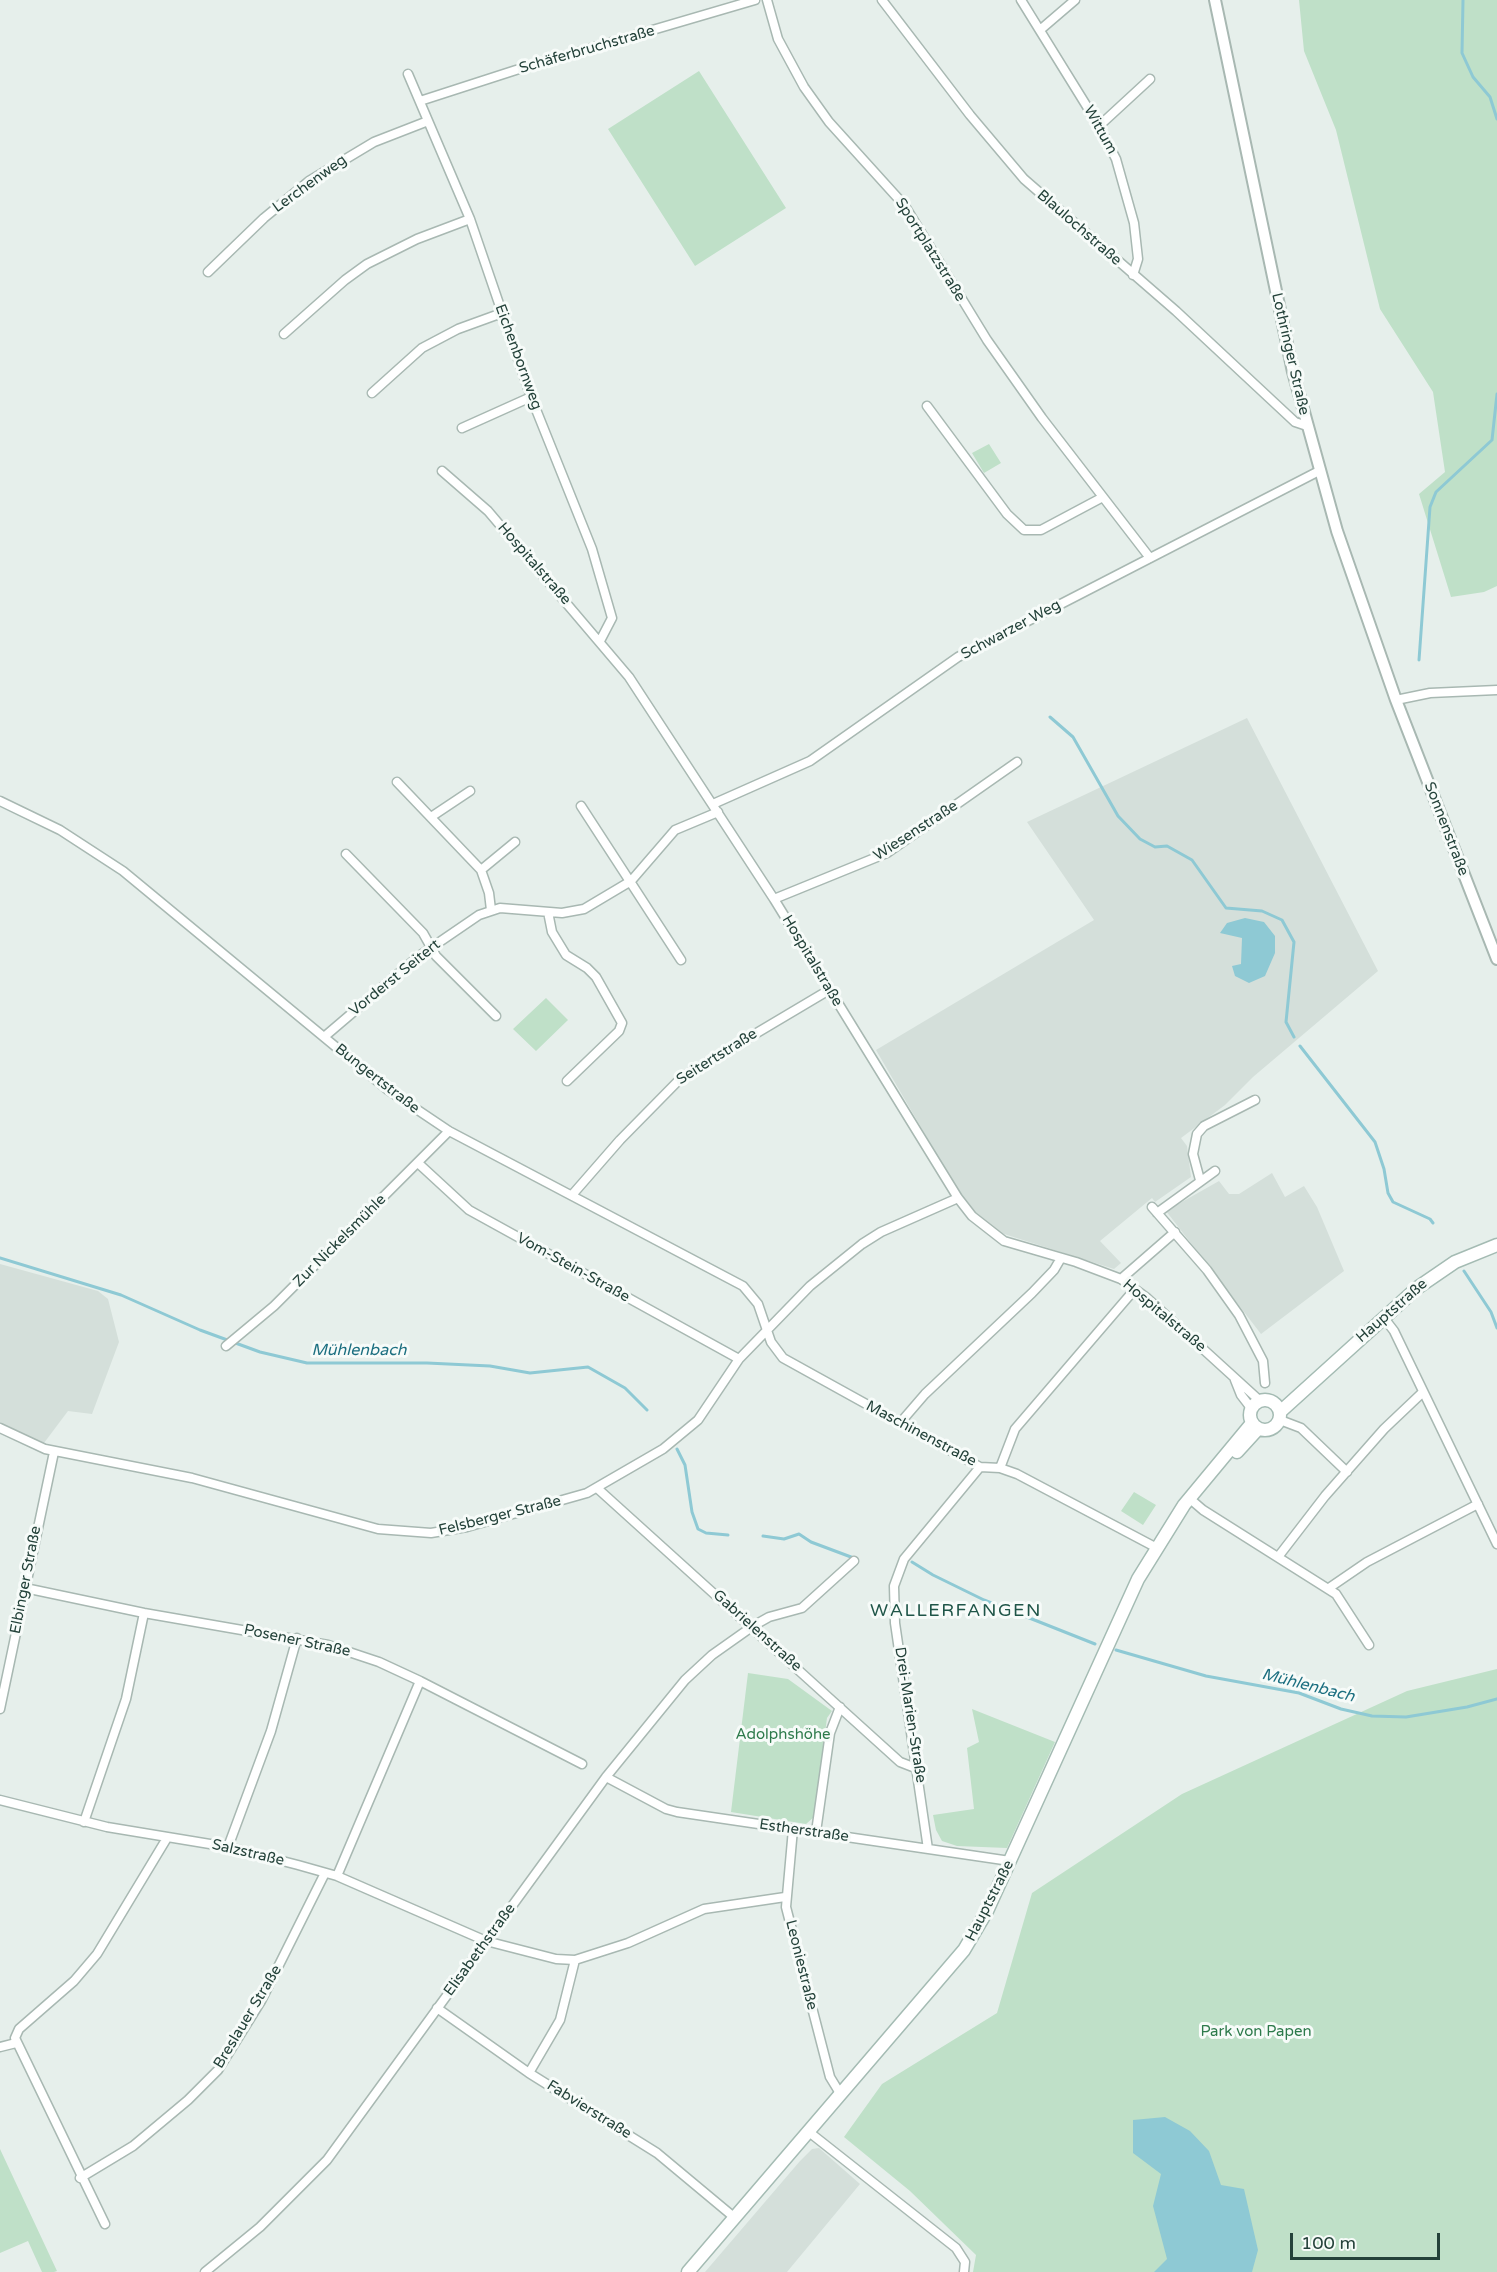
<!DOCTYPE html>
<html>
<head>
<meta charset="utf-8">
<style>
	body { margin:0 }
	#map { position:relative; width:1497px; height:2272px; overflow:hidden; background:#e6efeb; font-family:"Varela Round",sans-serif }
	canvas { display:block }
	.scale { position:absolute; left:1290px; top:2233px; width:150px; height:27px; box-sizing:border-box; border:3px solid #24423a; border-top:0; padding-left:8px; font-size:18px; line-height:21px; white-space:nowrap; color:#24423a; -webkit-text-stroke:4px #f7fbf9; paint-order:stroke }
</style>
</head>
<body>
<div id="map">
<canvas width="1497" height="2272"></canvas>
<div class="scale">100 m</div>
</div>
<script>
const context = document.querySelector('canvas').getContext('2d');
context.lineJoin = 'round';
function fillPath(path, color) { context.fillStyle = color; context.fill(path, 'evenodd'); }
const poly = rows => new Path2D(rows.map(r => 'M' + r).join(''));
function strokePath(path, color, width, dash) { context.strokeStyle = color; context.lineWidth = width; context.lineCap = dash ? 'butt' : 'round'; context.setLineDash(dash || []); context.stroke(path); }
function write(font, color, halo, rows, align = 'center') {
  context.font = font + ' "Varela Round",sans-serif'; context.lineWidth = 6; context.setLineDash([]); context.textBaseline = 'middle'; context.strokeStyle = halo; context.fillStyle = color; for (const [text, x, y, turn = 0] of rows) {
    context.save(); context.translate(x, y); context.rotate((+turn || 0) * Math.PI / 180); context.textAlign = isNaN(turn) ? turn : align; if (halo) context.strokeText(text, 0, 0); context.fillText(text, 0, 0); context.restore();
  }
}
fillPath(poly([
	[1247,718,1378,971,1253,1077,1225,1105,1181,1138,1187,1146,1191,1177,1155,1202,1152,1198,1100,1241,1121,1263,1114,1269,1001,1233,974,1212,961,1196,876,1050,1094,920,1027,822],
	[1272,1173,1285,1197,1304,1186,1317,1207,1344,1271,1261,1334,1166,1211,1219,1181,1229,1194,1239,1194],
	[0,1264,98,1291,108,1299,119,1342,92,1414,68,1411,38,1451,0,1433],
	[819,2148,860,2184,787,2272,705,2272,800,2161,812,2149]
]), '#d4dfda');
fillPath(poly([
	[1299,0,1497,0,1497,586,1484,592,1451,597,1419,494,1445,472,1433,392,1380,309,1336,130,1304,51],
	[699,71,786,208,695,266,608,129],
	[989,444,1001,463,984,473,972,453],
	[546,998,568,1020,536,1051,513,1029],
	[1134,1492,1156,1505,1143,1525,1121,1511],
	[1497,1669,1497,2272,973,2272,976,2255,910,2191,844,2137,882,2084,997,2013,1032,1893,1182,1794,1407,1691],
	[748,1673,788,1679,832,1711,827,1718,814,1817,806,1824,731,1812],
	[972,1709,1055,1742,1007,1848,957,1846,942,1841,936,1830,933,1815,974,1809,967,1748,979,1742],
	[0,2149,57,2271,54,2272,42,2272,28,2241,0,2253]
]), '#bfe0c8');
fillPath(poly([
	[1245,918,1264,922,1275,936,1275,953,1265,976,1249,983,1235,976,1232,966,1241,964,1242,938,1220,933,1227,923],
	[1165,2117,1190,2131,1209,2151,1221,2185,1244,2189,1258,2250,1252,2272,1154,2272,1167,2259,1153,2206,1161,2174,1133,2153,1133,2120]
]), '#8ec9d4');
strokePath(poly([
	[1463,0,1462,53,1473,77,1490,97,1497,119],
	[1419,660,1430,507,1436,492,1492,440,1497,394],
	[1050,717,1073,737,1118,816,1140,839,1155,847,1167,846,1192,860,1226,908,1262,911,1282,920,1294,942,1286,1022,1294,1037],
	[1300,1046,1375,1142,1384,1169,1388,1193,1393,1202,1430,1219,1433,1223],
	[0,1258,121,1295,200,1330,260,1352,307,1363,427,1363,490,1366,530,1373,588,1367,625,1388,647,1410],
	[1464,1271,1491,1312,1497,1328],
	[677,1449,685,1465,692,1512,698,1529,706,1533,728,1535],
	[763,1536,784,1539,799,1534,811,1542,851,1557],
	[912,1562,933,1575,984,1600,1095,1644],
	[1116,1650,1206,1676,1299,1693,1341,1709,1372,1716,1406,1717,1467,1707,1497,1699]
]), '#8ec9d4', 3);
const minor = poly([
	[767,0,778,39,804,87,829,122,905,206,987,340,1042,418,1150,558],
	[882,0,970,115,1024,179,1176,311,1295,422,1307,426],
	[1021,0,1099,126,1116,159,1134,223,1138,259,1133,275],
	[1040,30,1075,0],
	[408,74,470,219,531,397,592,549,612,618,600,641],
	[420,101,516,70,755,0],
	[1099,126,1150,79],
	[208,272,264,218,309,181,374,142,428,121],
	[284,334,345,280,367,264,417,239,470,219],
	[372,393,422,348,458,329,502,313],
	[927,406,1007,514,1024,530,1041,530,1103,497],
	[462,428,531,397],
	[442,471,488,511,629,677,774,899,958,1198,972,1216,1004,1241,1076,1262,1121,1279,1147,1298,1259,1400],
	[1396,700,1430,693,1497,690],
	[397,782,481,870,489,893,491,910],
	[0,801,60,830,123,871,388,1090,449,1131,743,1286,758,1304,771,1342,783,1358,980,1467,1000,1468,1017,1474,1157,1548],
	[713,804,810,761,958,657,1319,471],
	[581,806,681,960],
	[431,817,470,791],
	[346,854,423,933,436,956,496,1016],
	[481,870,515,842],
	[774,899,887,853,1017,762],
	[548,912,552,932,566,955,587,968,596,977,622,1023,619,1031,567,1081],
	[324,1037,419,956,479,915,500,908,562,913,584,909,631,881,675,830,718,812],
	[418,1163,469,1210,739,1359],
	[1200,1180,1193,1154,1197,1134,1204,1126,1255,1100],
	[572,1195,620,1140,681,1078,829,990],
	[1152,1207,1207,1270,1239,1315,1263,1361,1265,1383],
	[1157,1213,1215,1171],
	[1121,1279,1175,1232],
	[1384,1318,1394,1331,1497,1544],
	[226,1346,274,1306,449,1131],
	[1235,1380,1241,1395,1251,1408],
	[1280,1420,1301,1428,1347,1472],
	[900,1423,925,1394,1032,1293,1054,1270,1061,1258],
	[0,1428,45,1449,192,1478,378,1529,431,1533,467,1527,587,1493,663,1449,698,1420,739,1359,810,1286,862,1244,881,1232,958,1198],
	[1000,1468,1015,1429,1135,1289],
	[597,1488,900,1762,918,1769],
	[1189,1498,1203,1510,1336,1594,1369,1645],
	[1278,1557,1325,1496,1384,1429,1423,1392],
	[25,1588,144,1613,328,1645,379,1662,420,1681,582,1764],
	[1329,1588,1367,1562,1478,1504],
	[0,1709,54,1452],
	[606,1777,666,1809,677,1812,1010,1861],
	[0,1800,107,1827,228,1847,298,1865,337,1876,486,1941,556,1959,575,1960,628,1943,704,1909,785,1897],
	[84,1822,126,1699,144,1613],
	[793,1829,786,1907,830,2077,841,2095],
	[816,1832,830,1733,840,1707],
	[228,1847,271,1731,297,1638],
	[928,1849,895,1623,894,1586,904,1559,980,1467],
	[337,1876,420,1681],
	[437,2008,529,2073,657,2153,735,2218],
	[0,2047,16,2043],
	[529,2073,560,2020,575,1960],
	[809,2132,956,2248,965,2262,964,2272],
	[80,2178,133,2146,188,2100,218,2070,261,2001,325,1873],
	[105,2224,15,2038,19,2029,74,1981,97,1954,167,1838],
	[205,2272,260,2227,327,2160,606,1777,685,1680,712,1655,753,1626,769,1617,802,1608,854,1561]
]);
const tertiary = poly([
	[1215,0,1293,372,1337,531,1396,700,1497,959]
]);
const secondary = poly([
	'1250 1415a15 15 0 1 1 30 0a15 15 0 1 1-30 0Z',
	[1280,1412,1417,1288,1455,1262,1497,1245],
	[1237,1452,1258,1429],
	[688,2272,964,1950,987,1911,1138,1579,1184,1505,1252,1423]
]);
strokePath(minor, '#a8b8b2', 11);
strokePath(tertiary, '#a8b8b2', 14);
strokePath(secondary, '#a4bbb3', 15);
strokePath(minor, '#fff', 8);
strokePath(tertiary, '#fff', 10);
strokePath(secondary, '#fff', 12);
write('15px', '#24423a', '#f7fbf9', [
	["Schäferbruchstraße",587,50,-16],
	["Wittum",1100,130,61],
	["Lerchenweg",310,184,-36],
	["Blaulochstraße",1079,228,41],
	["Sportplatzstraße",930,250,58],
	["Lothringer Straße",1290,354,77],
	["Eichenbornweg",518,357,70],
	["Hospitalstraße",534,564,49],
	["Schwarzer Weg",1011,630,-28],
	["Sonnenstraße",1446,829,69],
	["Wiesenstraße",916,831,-33],
	["Hospitalstraße",812,961,59],
	["Vorderst Seitert",395,978,-39],
	["Seitertstraße",717,1057,-32],
	["Bungertstraße",377,1079,38],
	["Zur Nickelsmühle",340,1241,-45],
	["Vom-Stein-Straße",573,1268,29],
	["Hauptstraße",1392,1311,-41],
	["Hospitalstraße",1164,1316,40],
	["Maschinenstraße",921,1434,28],
	["Felsberger Straße",500,1516,-14],
	["Elbinger Straße",26,1580,-79],
	["Gabrielenstraße",757,1631,42],
	["Posener Straße",297,1641,12],
	["Drei-Marien-Straße",910,1715,81],
	["Estherstraße",804,1831,8],
	["Salzstraße",248,1853,13],
	["Hauptstraße",990,1901,-63],
	["Elisabethstraße",480,1950,-54],
	["Leoniestraße",801,1965,76],
	["Breslauer Straße",248,2017,-59],
	["Fabvierstraße",589,2110,32]
]);
write('15px', '#2d7a4b', '#f7fbf9', [
	["Adolphshöhe",783,1735],
	["Park von Papen",1256,2032]
]);
write('italic 16px', '#1c6f80', '#f7fbf9', [
	["Mühlenbach",359,1351],
	["Mühlenbach",1308,1686,14]
]);
context.letterSpacing = '1.5px';
write('18px', '#1f5548', '#f7fbf9', [
	["WALLERFANGEN",956,1611]
]);
context.letterSpacing = '0px';
</script>
</body>
</html>
